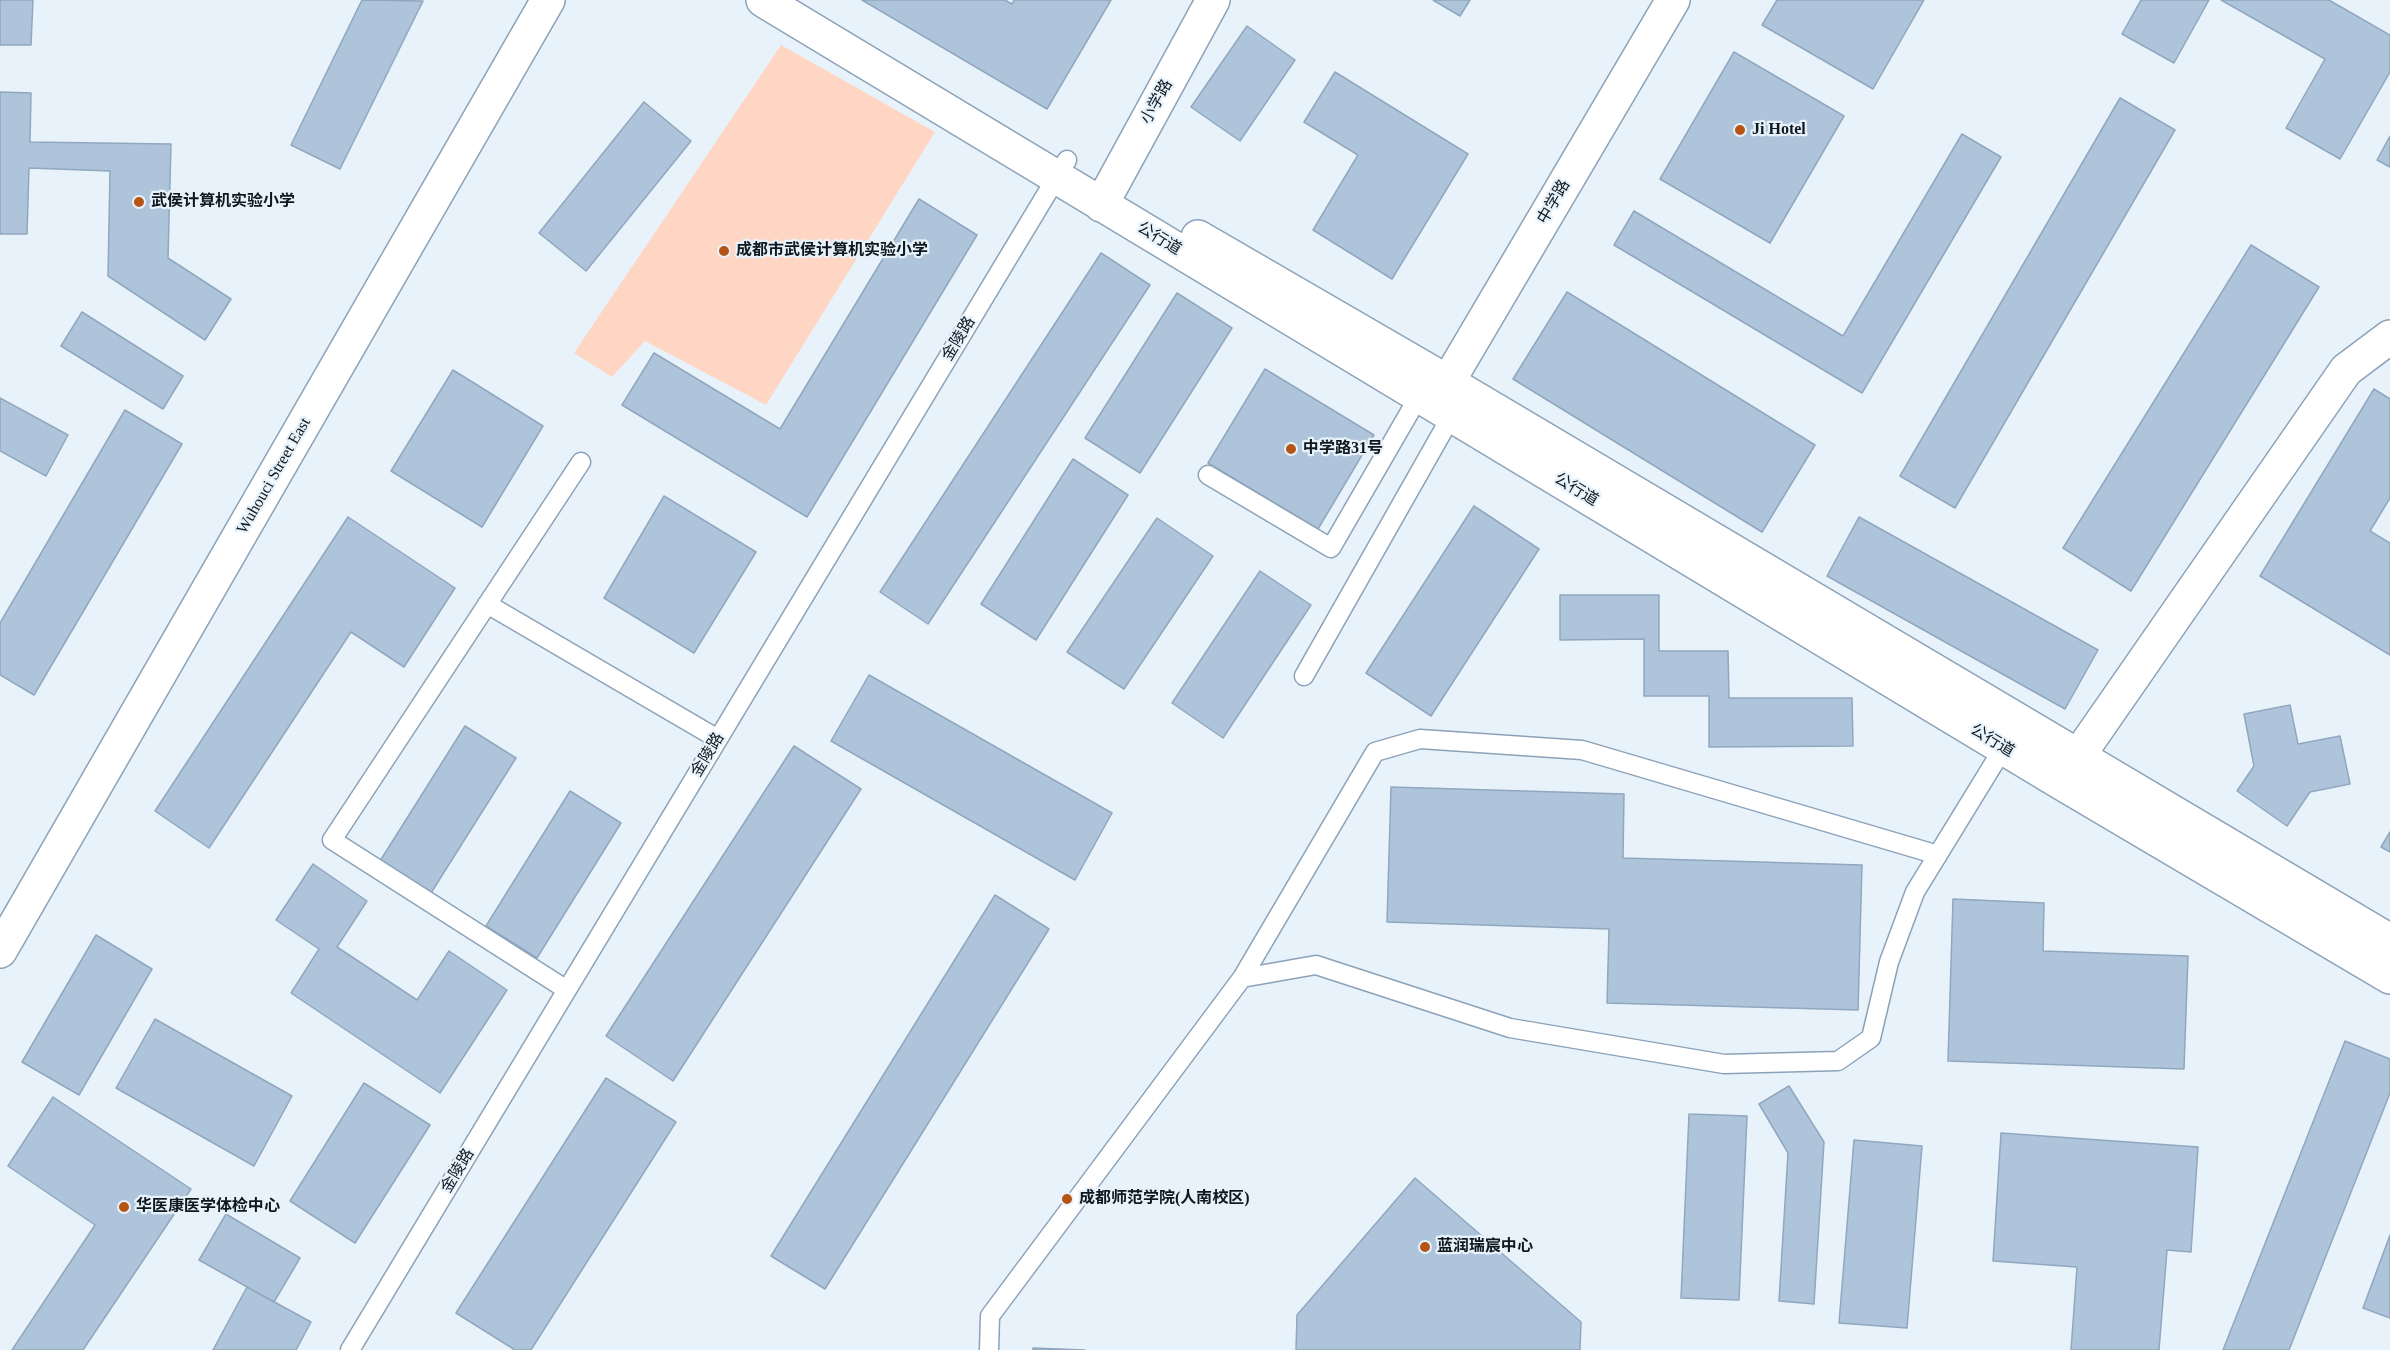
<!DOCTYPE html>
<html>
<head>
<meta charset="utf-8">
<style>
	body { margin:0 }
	canvas { display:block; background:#e8f2fb }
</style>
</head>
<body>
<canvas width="2390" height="1350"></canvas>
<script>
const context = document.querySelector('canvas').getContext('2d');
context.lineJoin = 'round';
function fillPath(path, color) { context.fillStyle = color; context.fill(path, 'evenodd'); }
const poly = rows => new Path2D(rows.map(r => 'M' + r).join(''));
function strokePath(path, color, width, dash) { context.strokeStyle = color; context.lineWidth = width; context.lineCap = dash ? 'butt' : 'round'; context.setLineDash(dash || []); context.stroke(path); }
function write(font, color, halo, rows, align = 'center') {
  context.font = font + ' "Times New Roman","Noto Sans SC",serif'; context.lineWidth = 4.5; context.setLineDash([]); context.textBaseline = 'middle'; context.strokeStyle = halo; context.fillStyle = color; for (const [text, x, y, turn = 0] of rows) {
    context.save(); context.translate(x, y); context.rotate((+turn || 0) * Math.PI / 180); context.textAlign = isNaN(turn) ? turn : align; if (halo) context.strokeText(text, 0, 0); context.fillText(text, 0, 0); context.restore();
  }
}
fillPath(poly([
	[781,45,935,132,766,405,645,341,612,377,574,353]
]), '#ffd6c3');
const building = poly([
	[0,0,33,0,31,45,0,45,0,0],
	[362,0,423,1,340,169,291,145,362,0],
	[862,0,1005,0,1012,4,1014,0,1111,0,1047,109,862,0],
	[1433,0,1470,0,1460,16,1433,0],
	[1777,0,1924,0,1873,89,1762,25,1777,0],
	[2141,0,2209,0,2174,63,2122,34,2141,0],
	[2221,0,2329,0,2390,35,2390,72,2340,159,2286,128,2325,59,2221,0],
	[1247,26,1295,60,1240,141,1191,107,1247,26],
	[1734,52,1844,116,1770,243,1660,179,1734,52],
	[1335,72,1468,154,1392,279,1313,230,1358,155,1304,122,1335,72],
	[0,92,31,93,30,142,171,144,168,258,231,299,205,340,108,276,110,171,29,168,27,234,0,234,0,92],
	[2120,98,2175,130,1955,508,1900,476,2120,98],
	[644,102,691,141,586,271,539,233,644,102],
	[1962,134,2001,157,1862,393,1614,245,1634,211,1843,336,1962,134],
	[2390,136,2390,167,2377,160,2390,136],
	[919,199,977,235,807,517,622,405,654,353,780,429,919,199],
	[2251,245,2319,287,2131,591,2063,548,2251,245],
	[1101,253,1150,285,928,624,880,592,1101,253],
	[1567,292,1815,445,1762,532,1513,379,1567,292],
	[1177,293,1232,328,1140,473,1085,438,1177,293],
	[82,312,183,376,163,409,61,346,82,312],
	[1265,369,1374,435,1318,529,1208,463,1265,369],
	[453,370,543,426,482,527,391,471,453,370],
	[2374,389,2390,399,2390,498,2370,531,2390,543,2390,655,2260,576,2374,389],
	[0,398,68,435,46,476,0,451,0,398],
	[125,410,182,444,34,695,0,675,0,623,125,410],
	[1073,459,1128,495,1036,640,981,604,1073,459],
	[664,496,756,552,694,653,604,598,664,496],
	[1474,506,1539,549,1431,716,1366,673,1474,506],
	[348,517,455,588,404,667,351,632,209,848,155,811,348,517],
	[1859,517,2098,650,2065,709,1827,576,1859,517],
	[1157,518,1213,556,1124,689,1067,652,1157,518],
	[1260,571,1311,605,1223,738,1172,703,1260,571],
	[1560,595,1659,595,1659,651,1728,651,1729,698,1852,698,1853,746,1709,747,1709,696,1644,696,1644,639,1560,640,1560,595],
	[869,675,1112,813,1075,880,831,741,869,675],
	[2290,705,2298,744,2340,736,2350,784,2310,792,2287,826,2237,791,2254,766,2244,714,2290,705],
	[465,726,516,758,431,893,380,861,465,726],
	[794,746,861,789,673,1081,606,1036,794,746],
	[1391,787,1624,794,1623,858,1862,865,1858,1010,1607,1003,1609,929,1387,922,1391,787],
	[570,791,621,823,537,958,486,926,570,791],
	[2390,832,2390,852,2381,847,2390,832],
	[313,864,367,901,337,947,417,1000,449,951,507,990,440,1093,291,993,319,949,276,920,313,864],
	[995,895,1049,929,825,1289,771,1256,995,895],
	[1953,899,2044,903,2043,951,2188,956,2184,1069,1948,1061,1953,899],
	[96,935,152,969,79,1095,22,1062,96,935],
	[155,1019,292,1096,254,1166,116,1088,155,1019],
	[2345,1041,2390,1059,2390,1093,2289,1350,2223,1350,2345,1041],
	[606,1078,676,1122,531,1350,515,1350,456,1313,606,1078],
	[364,1083,430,1125,355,1243,290,1201,364,1083],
	[1789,1086,1824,1142,1814,1304,1779,1301,1788,1153,1759,1104,1789,1086],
	[53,1097,191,1189,83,1350,12,1350,95,1225,8,1166,53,1097],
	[1689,1114,1747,1116,1739,1300,1681,1298,1689,1114],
	[2001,1133,2198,1147,2191,1252,2167,1250,2159,1350,2071,1350,2077,1267,1993,1261,2001,1133],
	[1854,1140,1922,1146,1907,1328,1839,1323,1854,1140],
	[1415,1178,1581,1322,1580,1350,1296,1350,1297,1315,1415,1178],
	[226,1214,300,1258,274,1302,199,1260,226,1214],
	[2390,1235,2390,1318,2363,1308,2390,1235],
	[247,1287,311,1322,296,1350,213,1350,247,1287],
	[1033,1348,1085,1350,1033,1350,1033,1348]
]);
fillPath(building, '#aec4db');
strokePath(building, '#91a7be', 1.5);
const service = poly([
	[1208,475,1331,548,1419,396],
	[487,604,718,739],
	[1304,676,1452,415],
	[1242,978,1375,752,1420,739,1582,750,1938,855],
	[567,990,332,840,581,462],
	[350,1350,1067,160],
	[989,1350,990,1316,1242,978,1316,965,1510,1028,1724,1064,1838,1061,1871,1038,1889,962,1915,892,2007,742]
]);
const minor = poly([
	[763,0,2060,782,2390,977],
	[1101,205,1213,0],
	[1198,237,1448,382,2390,941],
	[1436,402,1673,0],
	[2065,775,2346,370,2390,337]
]);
const tertiary = poly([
	[0,951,548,0]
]);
strokePath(service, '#8ca2b8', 21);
strokePath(minor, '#8ca2b8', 36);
strokePath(tertiary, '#8ca2b8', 36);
strokePath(service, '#fff', 18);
strokePath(minor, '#fff', 33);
strokePath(tertiary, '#fff', 33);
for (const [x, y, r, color] of [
	[1740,130,6,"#b65415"],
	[139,202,6,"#b65415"],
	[724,251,6,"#b65415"],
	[1291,449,6,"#b65415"],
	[1067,1199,6,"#b65415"],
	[124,1207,6,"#b65415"],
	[1425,1247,6,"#b65415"]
]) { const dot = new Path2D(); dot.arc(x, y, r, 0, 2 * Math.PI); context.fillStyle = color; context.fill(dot); strokePath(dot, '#e8f2fb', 2); }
write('16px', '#0f171f', '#e8f2fb', [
	["小学路",1157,102,-61],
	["中学路",1554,202,-60],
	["公行道",1159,239,31],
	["金陵路",959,339,-59],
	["Wuhouci Street East",274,476,-60],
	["公行道",1576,490,31],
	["公行道",1992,741,31],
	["金陵路",708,755,-59],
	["金陵路",458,1171,-59]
]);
write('bold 16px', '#0f171f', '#e8f2fb', [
	["Ji Hotel",1752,130],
	["武侯计算机实验小学",151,202],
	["成都市武侯计算机实验小学",736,251],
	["中学路31号",1303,449],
	["成都师范学院(人南校区)",1079,1199],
	["华医康医学体检中心",136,1207],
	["蓝润瑞宸中心",1437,1247]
], 'left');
</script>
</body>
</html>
